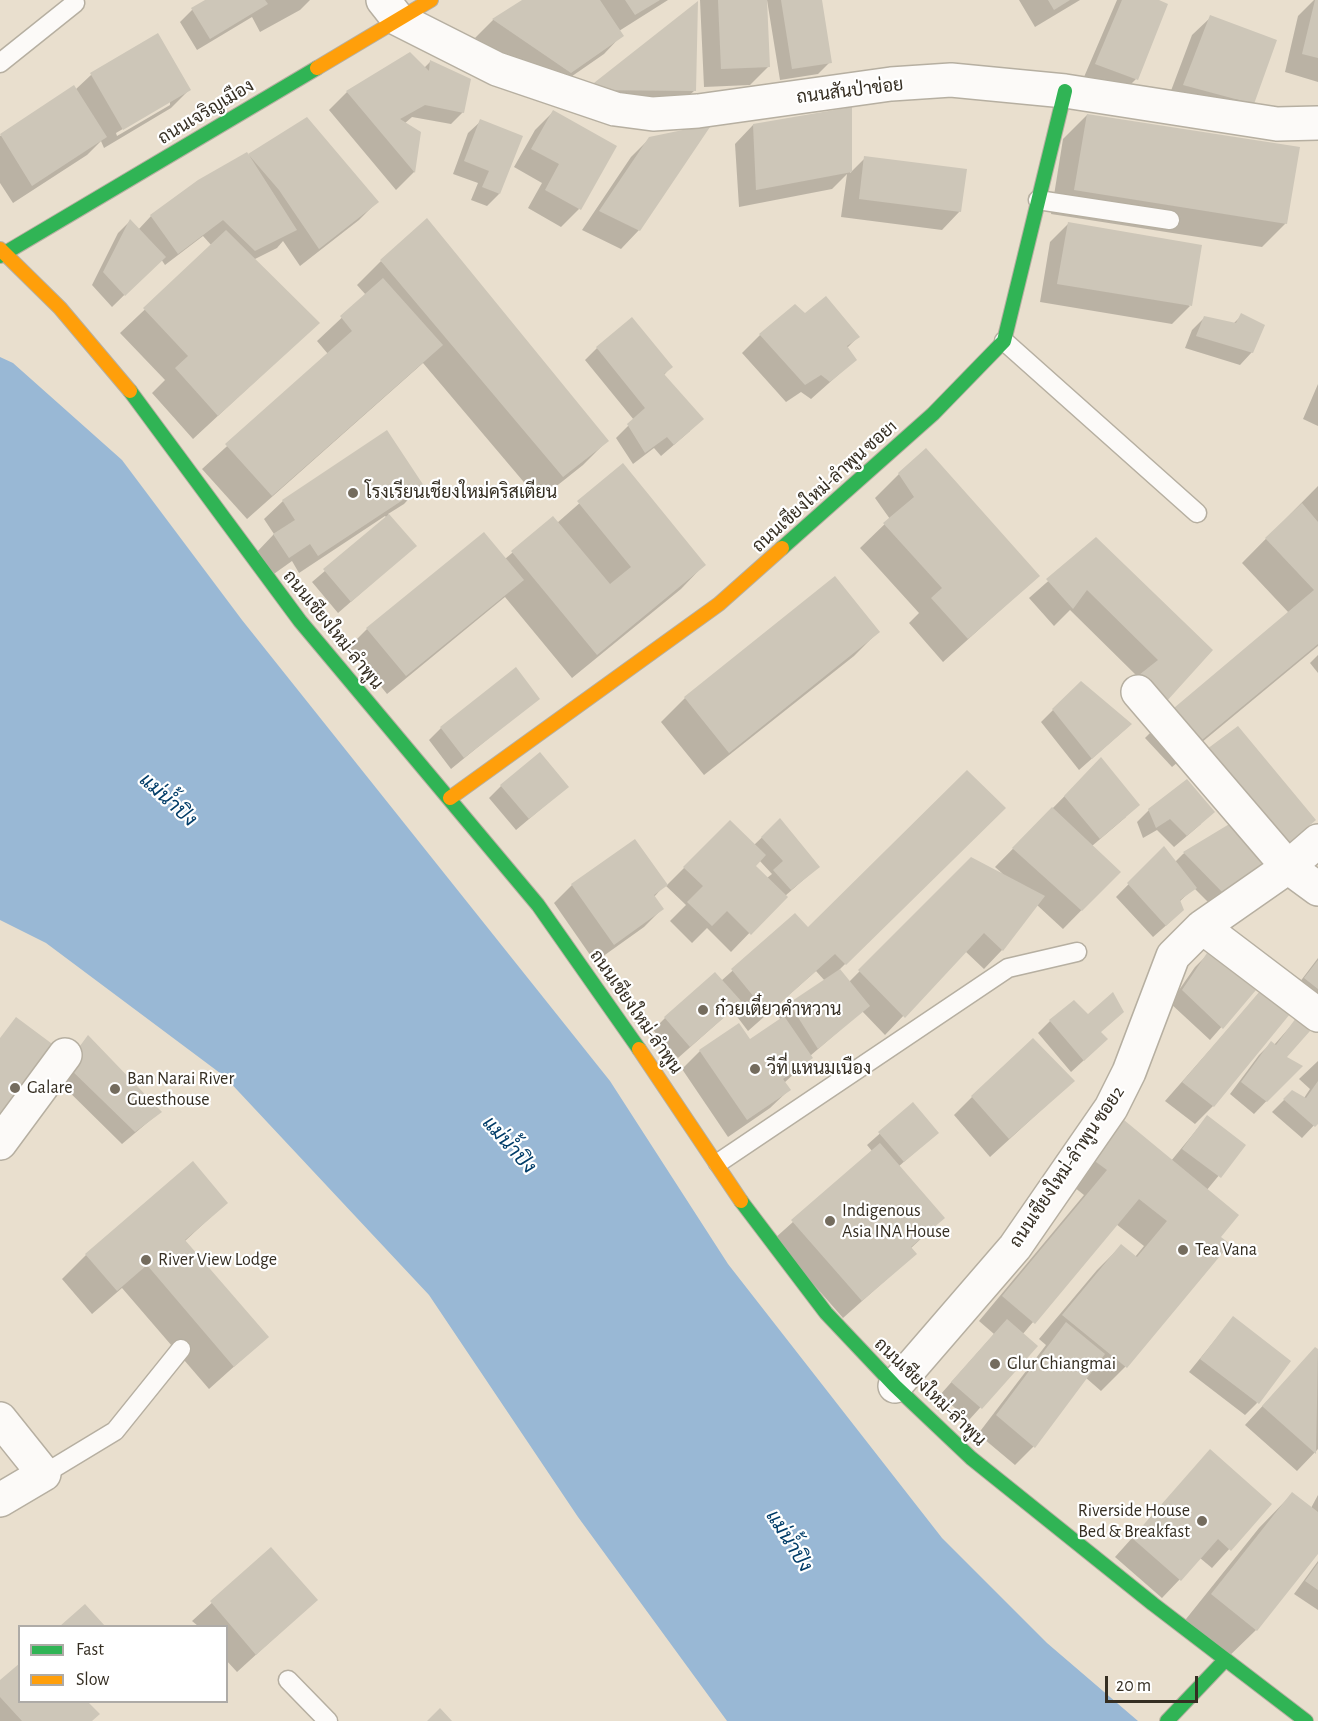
<!DOCTYPE html>
<html>
<head>
<meta charset="utf-8">
<style>
	body { margin:0 }
	#map { position:relative; width:1318px; height:1721px; overflow:hidden; background:#e9dfce; font-family:"Alegreya Sans",sans-serif }
	canvas { display:block }
	.legend { position:absolute; left:18px; top:1625px; width:210px; height:78px; box-sizing:border-box; background:#fff; border:2px solid #aeaba7; margin:0; padding:8px 10px; list-style:none; font-size:18px; color:#352e22 }
	.legend li { display:flex; align-items:center; gap:12px; height:30px }
	.legend b { width:30px; border:2px solid #aeaba7 }
	.scale { position:absolute; left:1105px; top:1676px; width:93px; height:27px; box-sizing:border-box; border:3px solid #352e22; border-top:0; padding-left:8px; font-size:18px; line-height:21px; white-space:nowrap; color:#352e22; -webkit-text-stroke:4px #fff; paint-order:stroke }
</style>
</head>
<body>
<div id="map">
<canvas width="1318" height="1721"></canvas>
<ul class="legend">
<li><b style="height:8px;background:#30b455"></b>Fast</li>
<li><b style="height:8px;background:#ff9f0a"></b>Slow</li>
</ul>
<div class="scale">20 m</div>
</div>
<script>
const context = document.querySelector('canvas').getContext('2d');
context.lineJoin = 'round';
function fillPath(path, color) { context.fillStyle = color; context.fill(path, 'evenodd'); }
const poly = rows => new Path2D(rows.map(r => 'M' + r).join(''));
function strokePath(path, color, width, dash) { context.strokeStyle = color; context.lineWidth = width; context.lineCap = dash ? 'butt' : 'round'; context.setLineDash(dash || []); context.stroke(path); }
function write(font, color, halo, rows, align = 'center') {
  context.font = font + ' "Alegreya Sans",Sarabun,sans-serif'; context.lineWidth = 4.5; context.setLineDash([]); context.textBaseline = 'middle'; context.strokeStyle = halo; context.fillStyle = color; for (const [text, x, y, turn = 0] of rows) {
    context.save(); context.translate(x, y); context.rotate((+turn || 0) * Math.PI / 180); context.textAlign = isNaN(turn) ? turn : align; if (halo) context.strokeText(text, 0, 0); context.fillText(text, 0, 0); context.restore();
  }
}
fillPath(poly([
	[0,357,13,363,122,460,242,620,610,1081,728,1264,942,1538,1047,1643,1138,1721,727,1721,578,1517,429,1295,224,1076,46,943,0,920]
]), '#99b8d5');
fillPath(poly([
	[208,0,310,0,300,10,260,32,252,17,197,50,180,22,192,10],
	[525,0,668,0,619,31,622,35,604,54,552,90,475,38,493,20],
	[700,0,821,0,830,62,818,74,780,80,767,0,765,1,768,67,750,85,704,87],
	[1019,0,1080,0,1035,27],
	[1117,0,1155,0,1136,79,1124,91,1084,77],
	[1314,0,1318,0,1318,82,1285,72,1298,16],
	[697,4,695,90,676,108,569,108],
	[1211,17,1252,104,1166,104,1192,35],
	[157,35,189,90,171,108,104,148,101,141,87,155,13,203,0,183,0,136,74,87,75,90,91,75],
	[170,101,170,105,117,136,116,133],
	[430,62,463,112,451,124,412,117,404,124,419,133,414,172,396,190,329,110,347,92,424,68],
	[850,109,850,173,865,158,960,211,942,230,841,217,847,174,832,189,739,207,735,144,753,125],
	[553,112,579,209,561,227,528,208,542,183,514,167,535,130],
	[1087,115,1286,223,1262,247,1051,214,1063,139],
	[481,121,499,194,487,206,471,200,478,183,453,174,468,133],
	[650,138,639,230,621,249,582,230,631,157],
	[249,155,377,202,359,220,300,266,283,241,277,248,253,260,318,323,193,439,152,393,165,380,120,333,212,246,203,236,165,265,161,259,112,307,92,285,118,233,130,221,138,230,151,216],
	[1068,224,1190,306,1172,324,1040,302,1050,242],
	[381,261,607,441,583,465,539,500,423,363,247,519,202,469,328,354,317,341,366,295,357,285],
	[805,315,858,337,847,348,855,360,811,399,801,392,786,402,742,353,760,335],
	[1242,315,1252,352,1240,365,1185,348,1192,330,1204,318,1233,324],
	[597,348,671,367,664,375,690,431,661,456,654,448,633,464,616,438,634,420,585,360],
	[1318,384,1318,426,1303,419],
	[387,432,422,485,404,504,388,514,415,546,338,613,312,582,387,518,385,516,299,573,292,561,271,576,256,553,274,534,264,519,283,501],
	[623,465,704,565,681,589,572,678,505,597,387,694,349,647,367,629,505,559,553,518,557,523],
	[899,474,1038,576,943,662,909,623,919,613,860,548,890,519,875,498],
	[1318,486,1318,646,1172,767,1145,738,1169,714,1289,613,1242,563],
	[1096,539,1211,650,1147,720,1122,694,1138,677,1070,610,1054,626,1029,598],
	[878,632,854,656,704,775,661,722,685,698],
	[1318,655,1318,673,1310,663],
	[538,698,451,769,429,740,441,728],
	[1053,710,1130,725,1079,770,1041,722],
	[1101,759,1126,817,1092,846,1119,872,1063,929,1037,905,1002,950,984,969,965,951,885,1035,862,1011,810,1056,811,1058,784,1083,789,1090,770,1108,728,1137,682,1069,700,1051,750,1041,781,1020,778,1016,790,1004,825,981,816,971,748,1031,732,1010,678,1058,653,1030,665,1018,721,981,795,915,808,929,1003,808,839,970,849,982,971,859,1003,874,995,867],
	[501,786,567,787,516,830,489,798],
	[1149,810,1201,824,1174,847,1157,830,1143,838,1137,822],
	[780,820,818,867,785,896,731,952,707,928,692,943,670,921,686,905,665,885,654,897,662,909,644,927,595,962,554,903,572,885,635,841,666,886,730,822,754,845],
	[759,860,772,874,767,878,754,866],
	[1314,820,1265,864,1248,844,1246,846,1262,867,1214,908,1194,888,1179,902,1170,922,1153,937,1116,897,1164,848,1175,862,1183,854,1231,824],
	[1207,955,1254,990,1210,1040,1170,1003,1195,967],
	[1318,958,1318,1010,1293,991],
	[1260,993,1213,1106,1195,1124,1165,1101],
	[1296,1020,1285,1057,1300,1066,1254,1114,1230,1094,1259,1055,1271,1043,1274,1045],
	[1050,1021,1100,1033,1094,1051,1071,1072,1038,1033],
	[88,1037,160,1112,122,1144,55,1078],
	[1318,1061,1318,1121,1302,1138,1272,1112,1292,1092,1304,1098,1310,1089,1299,1079],
	[1073,1081,990,1157,954,1115,972,1097],
	[913,1104,937,1133,898,1167,943,1218,910,1249,915,1254,843,1318,774,1239,872,1151,867,1145],
	[1207,1117,1244,1145,1206,1191,1219,1237,1227,1244,1125,1367,1101,1391,1085,1377,1033,1447,1015,1465,978,1434,1046,1345,1039,1339,1097,1270,1121,1246,1135,1257,1144,1246,1116,1224,1022,1335,1036,1346,969,1420,940,1395,994,1334,979,1321,1084,1195,1069,1183,1100,1146,1171,1161],
	[193,1164,226,1203,185,1241,267,1337,209,1389,122,1288,92,1314,62,1279,86,1255],
	[1233,1318,1257,1403,1245,1415,1189,1372],
	[1315,1349,1318,1351,1318,1449,1297,1471,1245,1425],
	[1210,1451,1270,1504,1212,1568,1200,1558,1162,1598,1115,1557],
	[1292,1494,1311,1508,1318,1495,1318,1551,1256,1630,1222,1663,1178,1629,1259,1528],
	[271,1549,316,1600,237,1672,226,1660,226,1626,198,1626,192,1621],
	[1318,1561,1318,1610,1294,1594],
	[85,1606,103,1626,63,1626],
	[0,1682,20,1702,86,1702,98,1714,91,1721,0,1721]
]), '#0003');
fillPath(poly([
	[205,0,265,0,268,4,210,39,191,8],
	[522,0,600,0,624,36,571,73,492,19],
	[625,0,660,0,635,15],
	[718,0,767,0,770,67,721,69],
	[781,0,822,0,832,63,792,69],
	[1048,0,1070,0,1054,10],
	[1122,0,1159,0,1168,4,1138,80,1095,64],
	[1315,0,1318,0,1318,58,1302,54],
	[698,1,696,91,585,90],
	[1210,15,1277,40,1254,104,1183,85],
	[158,33,191,90,123,130,90,73],
	[410,52,429,71,430,60,471,79,464,113,425,105,400,119,421,132,415,173,346,91],
	[74,85,107,137,32,186,0,134],
	[852,107,852,172,756,190,753,124],
	[553,110,617,146,581,210,545,190,559,164,531,149],
	[1087,114,1300,147,1287,224,1074,190],
	[307,117,379,202,319,249,279,190,248,154],
	[480,119,523,136,500,194,482,187,489,171,464,161],
	[712,124,640,231,599,211,649,137],
	[247,152,297,230,255,251,223,220,178,254,150,215,198,180],
	[864,156,967,169,961,212,859,199],
	[427,218,609,441,563,477,380,260],
	[130,219,166,257,125,296,103,272],
	[1068,222,1202,245,1192,306,1057,284],
	[226,230,320,323,218,416,175,368,188,356,143,308],
	[383,278,443,345,272,496,225,444,352,331,340,316],
	[826,296,860,337,847,346,857,360,830,382,821,375,805,385,759,334,795,304,805,313],
	[1241,313,1265,325,1253,353,1196,336,1204,316,1236,323],
	[632,317,673,367,664,374,704,419,674,445,667,437,645,453,627,424,645,408,596,347],
	[387,430,424,486,318,556,310,544,289,558,273,534,295,520,282,500],
	[926,448,1040,576,968,639,931,598,942,588,883,523,914,497,898,473],
	[623,463,706,565,597,655,511,551,553,516,610,584,631,567,577,501],
	[1302,503,1318,522,1318,644,1197,744,1168,713,1314,590,1265,538],
	[389,514,417,546,351,602,323,569],
	[484,532,524,580,406,676,366,628],
	[1096,537,1213,650,1166,702,1139,675,1158,660,1087,590,1073,609,1046,579],
	[835,576,880,632,729,753,684,697],
	[516,667,540,699,464,758,440,727],
	[1081,681,1132,724,1092,759,1052,709],
	[1238,726,1316,820,1284,847,1203,752],
	[540,752,569,787,529,819,500,785],
	[1101,757,1140,805,1100,839,1064,796],
	[967,770,1006,808,846,965,835,954,768,1014,731,969,795,913,808,927],
	[1187,779,1215,812,1187,836,1170,819,1156,828,1148,809],
	[1052,807,1121,872,1082,911,1012,848],
	[780,818,820,867,791,890,773,870,783,861,761,837],
	[730,820,766,855,756,866,788,897,751,935,727,911,712,926,687,902,703,886,683,867],
	[1231,823,1264,867,1227,897,1183,852],
	[635,839,668,885,654,895,664,909,614,945,571,884],
	[1164,846,1197,888,1180,900,1184,910,1166,926,1127,883],
	[971,857,1045,896,1003,951,984,933,905,1018,858,970],
	[1207,953,1256,990,1223,1029,1182,990],
	[1318,960,1318,989,1304,978],
	[840,969,870,1006,818,1049,789,1003],
	[715,972,742,1002,690,1047,664,1017],
	[1260,991,1290,1014,1214,1107,1182,1082],
	[1113,992,1124,1012,1101,1032,1108,1039,1084,1061,1049,1020,1074,1000,1088,1014],
	[784,1016,813,1058,783,1079,791,1090,747,1120,699,1050,739,1023,750,1039],
	[16,1017,59,1049,0,1128,0,1038],
	[1296,1018,1310,1031,1287,1057,1303,1066,1267,1102,1241,1082,1271,1041,1276,1045],
	[88,1035,162,1112,135,1132,66,1065],
	[1033,1038,1075,1081,1009,1139,971,1096],
	[1318,1081,1318,1124,1315,1127,1283,1099,1292,1090,1306,1098],
	[913,1102,939,1133,904,1162,878,1132],
	[1207,1115,1246,1145,1221,1178,1182,1149],
	[1124,1120,1239,1215,1221,1237,1230,1244,1127,1368,1062,1315,1121,1244,1137,1257,1167,1221,1139,1199,1035,1324,1002,1296,1107,1170,1092,1159],
	[880,1143,945,1218,911,1247,917,1254,862,1301,791,1220],
	[193,1161,228,1203,185,1240,269,1337,234,1367,147,1265,117,1291,85,1254],
	[1233,1316,1291,1361,1259,1404,1200,1359],
	[1007,1319,1038,1346,982,1409,951,1382],
	[1066,1322,1105,1354,1035,1448,996,1415],
	[1315,1347,1318,1349,1316,1454,1262,1406],
	[1210,1449,1272,1504,1231,1551,1218,1539,1181,1581,1132,1538],
	[1292,1492,1318,1512,1318,1554,1257,1631,1211,1594],
	[271,1547,318,1600,256,1655,210,1601],
	[1318,1563,1318,1590,1305,1581],
	[85,1604,105,1626,60,1626],
	[20,1663,20,1702,88,1702,100,1714,92,1721,22,1721,0,1697,0,1680],
	[440,1708,452,1721,427,1721]
]), '#cdc6b8');
const lane = poly([
	[0,63,75,3],
	[1038,200,1170,220],
	[1004,341,1197,513],
	[718,1163,1008,968,1077,952],
	[44,1474,115,1431,181,1349],
	[288,1680,328,1721]
]);
const street = poly([
	[383,0,398,19,497,69,615,109,653,114,698,111,891,84,951,80,1065,91,1277,124,1318,123],
	[1138,692,1288,867,1318,889],
	[1202,927,1318,1015],
	[0,1143,65,1055],
	[895,1386,1015,1247,1111,1108,1129,1072,1173,956,1202,927,1288,867,1318,841],
	[0,1419,44,1474,0,1500]
]);
const fast = poly([
	[0,256,317,68],
	[130,391,300,621,538,905,639,1049],
	[782,548,933,414,1004,341,1065,91],
	[741,1201,826,1313,895,1386,971,1458,1153,1604,1306,1721],
	[1167,1721,1225,1660]
]);
const slow = poly([
	[317,68,431,0],
	[0,249,60,308,130,391],
	[450,798,719,604,782,548],
	[639,1049,741,1201]
]);
strokePath(lane, '#b6afa1', 21);
strokePath(street, '#b6afa1', 36);
strokePath(fast, '#b6afa1', 16);
strokePath(slow, '#b6afa1', 16);
strokePath(lane, '#fcfaf8', 18);
strokePath(street, '#fcfaf8', 33);
strokePath(fast, '#30b455', 14);
strokePath(slow, '#ff9f0a', 14);
for (const [x, y, r, color] of [
	[353,493,6,"#746c5e"],
	[703,1010,6,"#746c5e"],
	[755,1069,6,"#746c5e"],
	[15,1088,6,"#746c5e"],
	[115,1089,6,"#746c5e"],
	[830,1221,6,"#746c5e"],
	[1183,1250,6,"#746c5e"],
	[146,1260,6,"#746c5e"],
	[995,1364,6,"#746c5e"],
	[1202,1521,6,"#746c5e"]
]) { const dot = new Path2D(); dot.arc(x, y, r, 0, 2 * Math.PI); context.fillStyle = color; context.fill(dot); strokePath(dot, '#fff', 2); }
write('18px', '#352e22', '#fff', [
	["ถนนสันป่าข่อย",850,91,-7],
	["ถนนเจริญเมือง",206,112,-31],
	["ถนนเชียงใหม่-ลำพูน ซอย1",825,486,-42],
	["ถนนเชียงใหม่-ลำพูน",333,630,51],
	["ถนนเชียงใหม่-ลำพูน",636,1012,55],
	["ถนนเชียงใหม่-ลำพูน ซอย2",1067,1167,-56],
	["ถนนเชียงใหม่-ลำพูน",930,1392,44]
]);
write('18px', '#352e22', '#fff', [
	["โรงเรียนเชียงใหม่คริสเตียน",365,493],
	["ก๋วยเตี๋ยวคำหวาน",715,1010],
	["วีที่ แหนมเนือง",767,1069],
	["Ban Narai River",127,1079],
	["Guesthouse",127,1100],
	["Galare",27,1088],
	["Indigenous",842,1211],
	["Asia INA House",842,1232],
	["Tea Vana",1195,1250],
	["River View Lodge",158,1260],
	["Glur Chiangmai",1007,1364],
	["Riverside House",1190,1511,"right"],
	["Bed & Breakfast",1190,1532,"right"]
], 'left');
write('italic 20px', '#013c68', '#fff', [
	["แม่น้ำปิง",168,800,42],
	["แม่น้ำปิง",509,1145,48],
	["แม่น้ำปิง",789,1541,58]
]);
</script>
</body>
</html>
